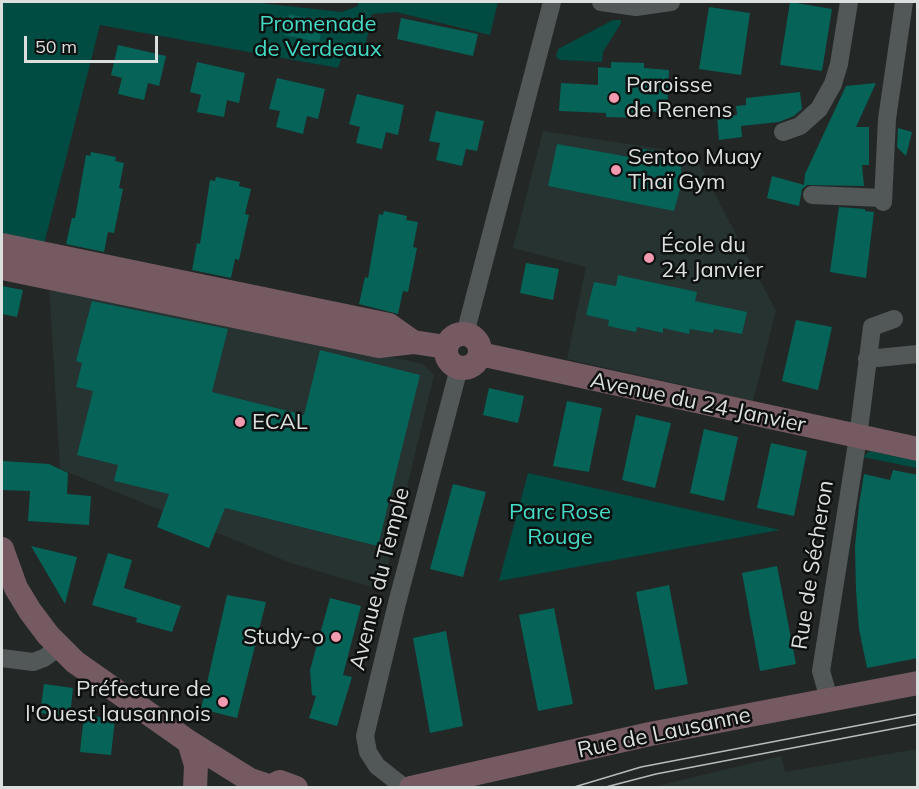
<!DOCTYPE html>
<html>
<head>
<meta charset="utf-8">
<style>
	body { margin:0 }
	#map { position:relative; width:919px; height:789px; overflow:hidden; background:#232827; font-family:Mulish,sans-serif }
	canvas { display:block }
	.frame { position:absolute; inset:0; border:3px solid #dbdfde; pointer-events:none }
	.scale { position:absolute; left:24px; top:36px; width:134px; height:27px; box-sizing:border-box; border:3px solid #dbdfde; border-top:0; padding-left:8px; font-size:18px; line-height:21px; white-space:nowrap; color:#dbdfde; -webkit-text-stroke:4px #0e1010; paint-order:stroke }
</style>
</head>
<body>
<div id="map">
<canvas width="919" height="789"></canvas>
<div class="frame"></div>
<div class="scale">50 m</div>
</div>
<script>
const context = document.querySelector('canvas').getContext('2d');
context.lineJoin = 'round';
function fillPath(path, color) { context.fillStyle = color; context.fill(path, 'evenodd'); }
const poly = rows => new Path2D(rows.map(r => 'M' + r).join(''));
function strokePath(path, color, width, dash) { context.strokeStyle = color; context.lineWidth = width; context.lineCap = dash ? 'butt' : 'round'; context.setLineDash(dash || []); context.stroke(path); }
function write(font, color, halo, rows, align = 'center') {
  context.font = font + ' Mulish,sans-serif'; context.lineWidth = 5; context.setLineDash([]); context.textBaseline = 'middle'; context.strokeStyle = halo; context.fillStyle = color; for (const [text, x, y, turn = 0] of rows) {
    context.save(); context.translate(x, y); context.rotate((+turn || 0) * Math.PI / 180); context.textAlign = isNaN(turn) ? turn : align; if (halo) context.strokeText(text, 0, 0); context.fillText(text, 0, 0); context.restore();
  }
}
fillPath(poly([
	[543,131,694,154,776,311,753,401,567,359,586,267,513,248],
	[49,284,423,364,434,375,382,590,291,563,60,469],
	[917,749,917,787,653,787,781,756,785,772]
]), '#263331');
fillPath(poly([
	[2,2,251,2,342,12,358,6,358,2,498,2,490,35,396,12,372,14,363,58,342,57,338,68,100,25,44,244,2,235],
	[613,20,621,20,621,23,603,52,602,62,560,60,556,57,558,49],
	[870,451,917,461,917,468,863,457],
	[528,473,780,530,499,581]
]), '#004b42');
fillPath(poly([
	[790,2,832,9,822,71,780,65],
	[709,7,750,13,741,75,699,69],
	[289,14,324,22,319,42,284,35],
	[401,18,478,34,473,56,397,39],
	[118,45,166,56,159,86,148,83,144,100,118,94,122,78,111,75],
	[197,62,245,73,239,103,227,100,224,117,197,112,201,95,190,92],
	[611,62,644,63,644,68,669,70,667,113,641,111,641,118,606,117,606,113,559,111,561,83,598,85,598,67,611,68],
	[277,78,325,89,318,119,307,116,303,134,276,127,280,111,269,109],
	[876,83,856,127,869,127,869,165,862,165,864,186,807,185,802,189,799,206,767,198,772,176,804,185,805,174,846,86],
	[800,92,802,109,794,116,779,122,741,126,742,137,719,140,717,117,737,115,736,106,746,105,746,98],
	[357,94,404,105,398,135,386,132,382,149,356,143,360,127,349,124],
	[436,111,484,121,477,151,466,149,462,166,436,160,440,143,429,141],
	[898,128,912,132,906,156,897,147],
	[557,144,635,158,637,148,680,155,682,182,674,211,548,186],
	[91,152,116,157,115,161,124,163,119,188,123,189,114,233,108,232,104,252,66,244,72,218,75,218,86,155,90,156],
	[216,177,240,182,239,186,251,189,245,214,249,215,239,260,235,259,231,278,192,270,197,243,200,244,210,180,215,181],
	[839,207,865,209,865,211,874,212,866,278,830,272],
	[384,211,407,216,406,220,418,222,413,247,417,248,408,292,403,291,398,314,359,304,365,277,368,278,379,214,383,215],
	[526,263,559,269,553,300,520,293],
	[618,275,697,292,695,301,747,312,742,334,714,329,713,333,690,329,689,334,663,328,663,333,637,327,636,332,608,326,609,320,586,315,594,282,616,286],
	[2,286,23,290,17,317,2,314],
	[92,301,228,329,212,392,304,415,320,350,420,375,378,546,225,508,209,548,157,527,169,494,114,481,118,465,77,455,93,391,76,387,82,363,76,361],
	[796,320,832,327,818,390,782,381],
	[489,388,524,396,518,423,483,415],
	[567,401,602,408,589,472,553,466],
	[636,415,671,423,655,488,622,480],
	[704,429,738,437,724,501,690,493],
	[771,443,807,451,794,516,757,508],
	[3,461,49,464,68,473,67,494,91,496,89,525,28,521,30,491,2,490],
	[893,470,918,475,918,658,867,668,859,629,856,590,855,547,859,505,864,474,890,480],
	[453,484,486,492,463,577,430,569],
	[31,546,77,557,65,604],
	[108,553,132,560,124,588,181,606,172,632,136,622,137,618,92,605],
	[777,566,796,664,760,671,742,573],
	[669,585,688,684,655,690,636,592],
	[227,595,266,602,237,718,201,709],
	[330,598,361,606,343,675,352,677,337,726,309,718,316,696,312,695,310,670],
	[554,608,573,704,538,711,519,615],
	[446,631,463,726,430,733,413,638],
	[44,684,73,688,70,717,40,713],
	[84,715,115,719,111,755,80,752]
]), '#056358');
strokePath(poly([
	[601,2,636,7,671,2],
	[783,132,800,126,819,109,833,84,839,64,849,2],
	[812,195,883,198],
	[883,202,887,119,904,2],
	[465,334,552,2],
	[867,359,918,354],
	[2,658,33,662,44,658,59,647],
	[829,699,821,671,858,437,872,327,894,319],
	[405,788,377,766,368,752,365,736,397,603,459,368]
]), '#525857', 18);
strokePath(poly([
	[2,245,389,325,413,342,446,347],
	[2,268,379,346,413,342],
	'446 351a17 17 0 1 1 34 0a17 17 0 1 1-34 0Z',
	[480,354,918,449],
	[2,549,16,588,30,611,48,635,75,662,189,742,250,780,268,786],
	[189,742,196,765,195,788],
	[267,788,280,782,296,788],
	[411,788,650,734,918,683]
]), '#755a62', 24);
strokePath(poly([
	[571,788,641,767,918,714],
	[602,788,656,774,918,724]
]), '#b8bdbc', 1.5);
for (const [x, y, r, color] of [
	[614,98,6,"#f29aaf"],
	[616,170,6,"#f29aaf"],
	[649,258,6,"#f29aaf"],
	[240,422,6,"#f29aaf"],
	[336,637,6,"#f29aaf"],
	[223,702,6,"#f29aaf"]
]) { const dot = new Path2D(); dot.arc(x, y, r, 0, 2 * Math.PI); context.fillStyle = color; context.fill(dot); strokePath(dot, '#0e1010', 2); }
write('22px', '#44dbc6', '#0e1010', [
	["Promenade",318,24],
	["de Verdeaux",318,49],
	["Parc Rose",560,512],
	["Rouge",560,537]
]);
write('22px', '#dbdfde', '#0e1010', [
	["Paroisse",626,85],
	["de Renens",626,110],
	["Sentoo Muay",628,157],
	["Thaï Gym",628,182],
	["École du",661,245],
	["24 Janvier",661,270],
	["ECAL",252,422],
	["Study-o",324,637,"right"],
	["Préfecture de",211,689,"right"],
	["l'Ouest lausannois",211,714,"right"]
], 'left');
write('22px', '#dbdfde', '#0e1010', [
	["Avenue du 24-Janvier",698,403,12],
	["Rue de Sécheron",813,565,-81],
	["Avenue du Temple",380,579,-76],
	["Rue de Lausanne",664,733,-12]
]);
</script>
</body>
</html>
